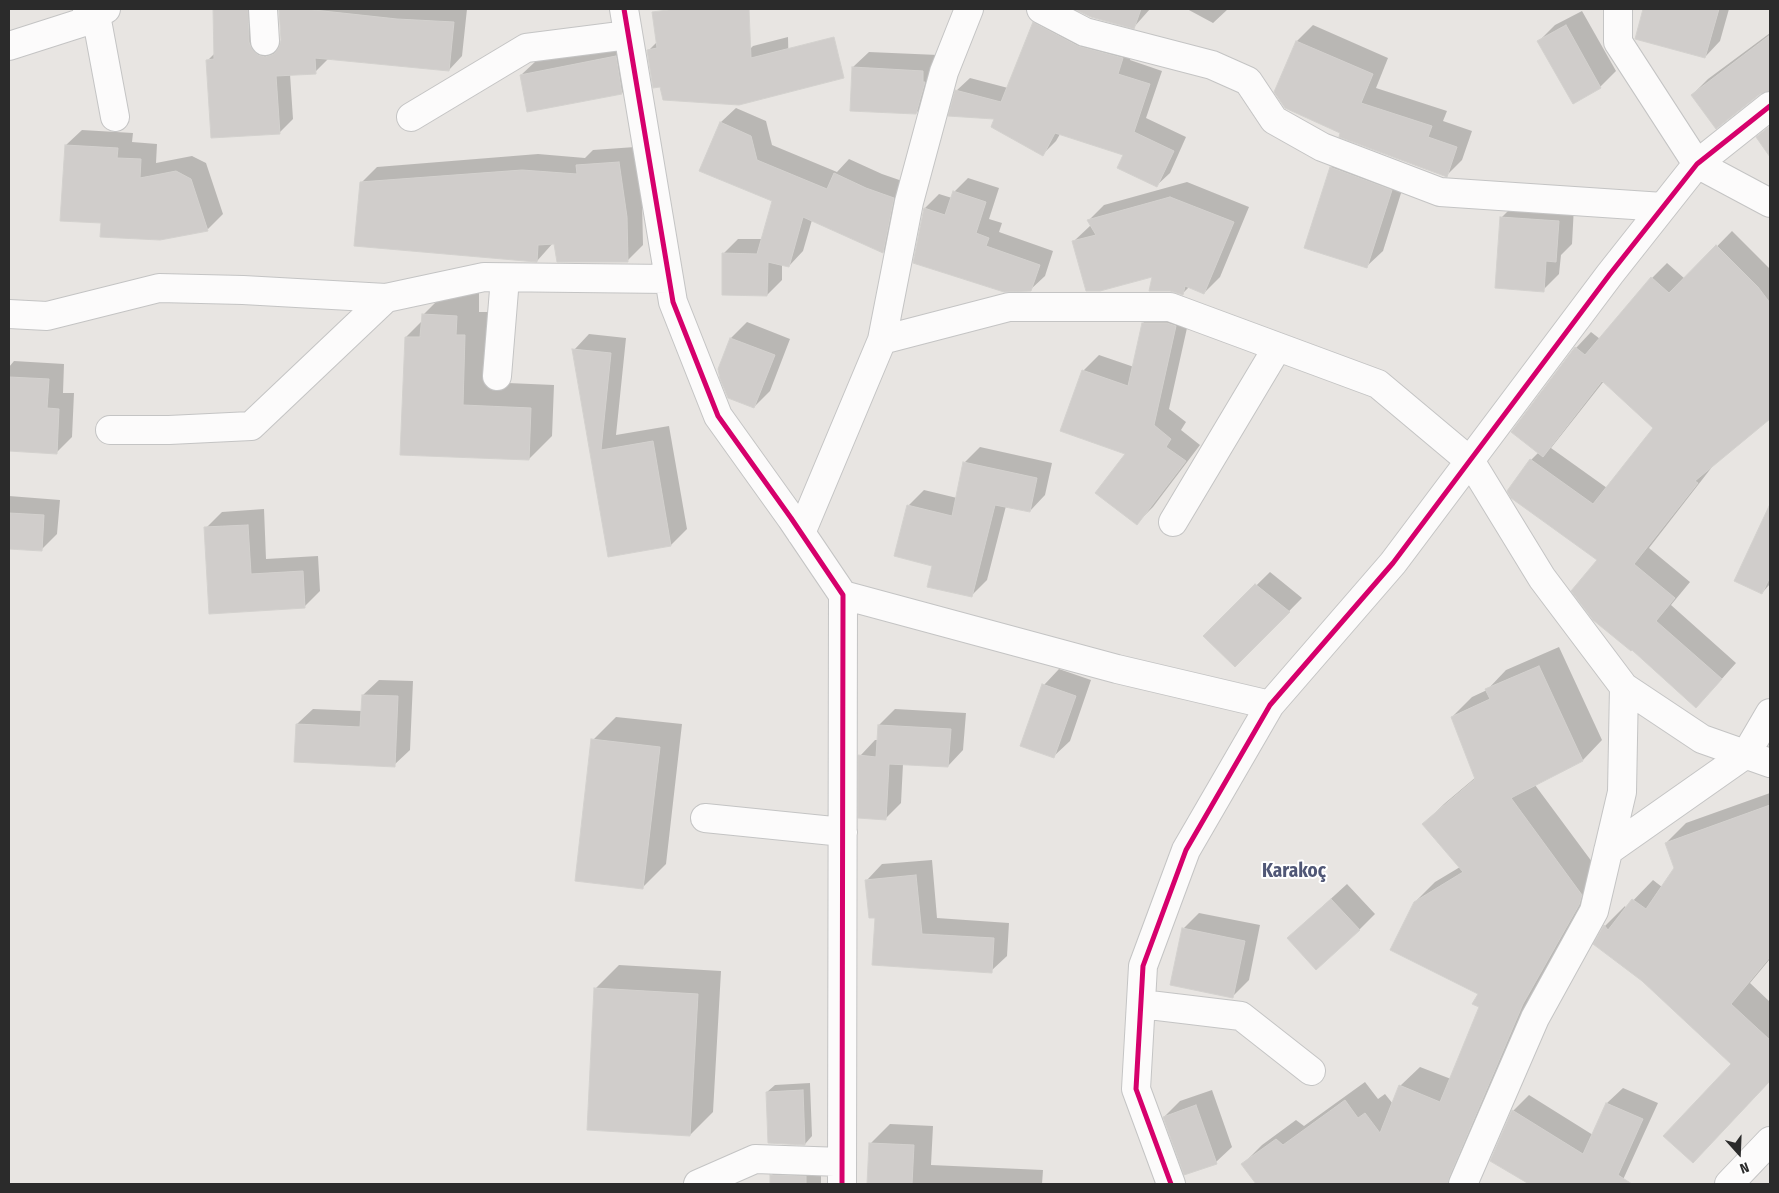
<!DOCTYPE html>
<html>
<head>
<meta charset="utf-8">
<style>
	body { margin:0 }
	#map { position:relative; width:1779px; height:1193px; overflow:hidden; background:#e8e5e2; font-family:"Fira Sans Condensed",sans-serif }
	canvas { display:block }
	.frame { position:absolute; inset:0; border:10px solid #2b2b2b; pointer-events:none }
	.north { position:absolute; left:1714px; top:1128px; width:50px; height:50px; -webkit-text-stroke:4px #fff; paint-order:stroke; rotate:160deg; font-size:14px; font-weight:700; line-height:20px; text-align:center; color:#2b2b2b }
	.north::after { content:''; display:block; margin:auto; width:18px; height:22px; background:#2b2b2b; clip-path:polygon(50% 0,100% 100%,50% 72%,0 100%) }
</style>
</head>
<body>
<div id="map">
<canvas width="1779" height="1193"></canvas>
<div class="frame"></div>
<div class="north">N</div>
</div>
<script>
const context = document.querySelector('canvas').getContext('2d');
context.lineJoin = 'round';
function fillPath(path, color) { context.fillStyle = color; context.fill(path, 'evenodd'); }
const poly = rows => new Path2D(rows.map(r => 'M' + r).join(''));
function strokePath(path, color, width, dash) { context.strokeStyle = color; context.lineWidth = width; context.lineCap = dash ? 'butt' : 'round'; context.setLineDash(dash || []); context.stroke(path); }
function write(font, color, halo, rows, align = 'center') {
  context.font = font + ' "Fira Sans Condensed",sans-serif'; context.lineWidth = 4; context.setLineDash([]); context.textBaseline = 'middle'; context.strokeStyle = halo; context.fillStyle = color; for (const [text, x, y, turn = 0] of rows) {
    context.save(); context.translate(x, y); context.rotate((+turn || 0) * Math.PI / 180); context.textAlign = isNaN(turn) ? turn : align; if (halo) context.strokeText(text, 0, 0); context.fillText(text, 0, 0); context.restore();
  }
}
fillPath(poly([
	[214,9,261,9,272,41,280,43,282,40,280,9,467,9,462,56,449,70,329,58,315,72,290,74,293,119,279,133,208,60,215,53],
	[1047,9,1136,45,1130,60,1162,71,1146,118,1186,137,1170,173,1156,186,1125,154,1060,134,1056,141,1043,154,996,118,956,91,970,78,1008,88,1034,23],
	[1076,9,1150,9,1134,27,1091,16],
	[1187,9,1228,9,1213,23],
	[1645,9,1729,9,1720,41,1705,57,1636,39],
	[1582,11,1616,71,1600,87,1539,41,1555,25],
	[1313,25,1388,58,1376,88,1447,111,1443,121,1472,131,1462,160,1446,176,1276,92,1297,41],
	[1770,33,1770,90,1692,95,1708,79],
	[684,37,654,86,648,51,656,43],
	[788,37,789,79,737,62,753,46],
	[632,41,638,77,622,93,521,75,537,60],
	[869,52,938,55,932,97,916,113,853,67],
	[736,108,766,121,772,145,837,172,849,159,882,174,908,183,898,237,883,252,812,220,803,251,789,266,782,264,782,280,767,295,723,254,738,239,762,239,773,200,701,170,721,122],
	[82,130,133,133,132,142,157,144,156,163,192,156,206,163,223,214,207,230,103,222,66,145],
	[635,147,642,200,643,245,627,261,555,243,553,243,537,261,361,183,377,167,538,154,585,158,593,150],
	[1346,151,1407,174,1383,251,1367,266,1331,167],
	[968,178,999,188,989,219,1002,223,999,232,1053,251,1045,276,1030,290,914,262,925,208,939,194,952,198,954,192],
	[1187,182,1249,207,1220,277,1204,293,1189,287,1182,294,1154,276,1074,241,1091,225,1089,220,1104,205],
	[1517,202,1574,206,1572,244,1561,255,1559,274,1543,290,1501,218],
	[1732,231,1770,269,1770,418,1711,467,1712,467,1649,548,1690,582,1671,605,1736,663,1711,691,1599,560,1508,491,1531,460,1539,452,1513,432,1576,348,1591,332,1600,339,1652,278,1667,263,1685,279],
	[1604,381,1655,428,1607,488,1551,448],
	[446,292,479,293,479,312,488,312,485,382,554,385,552,436,529,459,401,454,406,337,423,320,423,315],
	[1159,307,1191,310,1169,409,1186,422,1181,430,1200,445,1153,507,1137,523,1127,454,1083,371,1099,355,1134,367,1143,323],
	[747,322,790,339,770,391,754,407,720,369,731,338],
	[589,334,626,338,616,435,669,426,687,529,671,545,609,555,574,350],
	[14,361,64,364,63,393,74,393,72,437,56,453,9,450,9,367],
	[980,447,1052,463,1045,495,1030,511,1006,506,987,580,971,596,934,565,908,506,924,490,957,498,964,463],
	[9,496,60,500,57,534,41,550,9,547],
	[264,509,266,559,318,556,320,591,304,607,210,612,206,528,222,512],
	[1770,512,1770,584,1762,593,1766,516],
	[1270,572,1302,598,1235,666,1205,636],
	[1559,647,1602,740,1583,760,1535,785,1601,874,1455,1184,1405,1184,1447,1110,1345,1184,1257,1184,1243,1164,1262,1145,1296,1120,1304,1126,1365,1082,1378,1099,1385,1094,1393,1104,1400,1086,1420,1067,1451,1079,1481,1006,1479,993,1415,902,1435,882,1460,867,1424,824,1444,804,1476,777,1452,717,1472,697,1487,690,1506,670],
	[1059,669,1091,680,1070,741,1054,756,1044,685],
	[379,680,413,681,410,750,394,765,297,724,313,709,362,711,363,695],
	[895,709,966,713,963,750,948,766,903,764,901,803,885,819,860,756,875,740,878,740,879,725],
	[616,717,682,724,666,864,643,887,593,740],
	[1770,793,1770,959,1750,983,1770,1002,1770,1081,1712,1142,1732,1064,1642,980,1595,944,1605,926,1625,906,1626,908,1653,880,1662,887,1676,868,1666,843,1686,823],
	[932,860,937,918,1009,923,1007,956,991,971,876,916,867,880,882,864],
	[1347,884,1375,914,1359,930,1288,938],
	[1199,913,1260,925,1249,980,1233,996,1183,929],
	[619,965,721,971,713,1112,690,1135,596,988],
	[810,1083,812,1136,805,1144,767,1092,775,1085],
	[1623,1088,1658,1103,1621,1184,1531,1184,1492,1160,1513,1111,1529,1095,1593,1135,1607,1103],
	[1212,1090,1232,1147,1216,1162,1164,1117,1180,1101],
	[890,1124,933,1126,931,1165,1043,1170,1042,1184,869,1184,870,1144],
	[787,1160,821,1161,821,1184,771,1184,771,1176]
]), '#0003');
const building = poly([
	[213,9,248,9,249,42,252,49,258,55,265,57,274,54,279,47,281,40,279,9,305,9,397,19,454,22,449,71,315,58,316,74,276,76,280,134,211,138,206,60,214,59,213,9],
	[676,9,749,9,751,58,834,37,844,78,739,105,663,100,660,87,653,88,647,50,657,48,652,12,676,9],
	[1074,9,1141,9,1134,29,1091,17,1074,9],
	[1643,9,1719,9,1705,58,1635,39,1643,9],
	[1033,22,1078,46,1123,58,1118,74,1150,84,1134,132,1174,151,1157,187,1117,168,1123,155,1055,133,1043,156,991,127,994,119,948,116,955,90,1001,102,1033,22],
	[1566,25,1601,88,1573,104,1537,41,1566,25],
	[1770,35,1770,91,1760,94,1716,129,1691,95,1770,35],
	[1296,41,1373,74,1361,103,1432,126,1428,137,1457,147,1447,177,1339,137,1340,133,1285,108,1274,92,1296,41],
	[616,56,622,94,527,112,520,75,616,56],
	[852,67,923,71,923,82,925,82,916,114,850,111,852,67],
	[720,122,751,136,757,160,827,189,834,173,866,188,894,198,883,253,803,217,789,267,768,262,767,296,722,295,722,253,757,254,772,201,699,171,720,122],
	[1770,126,1770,157,1756,137,1770,126],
	[65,145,118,148,117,158,141,159,140,178,176,171,191,179,208,231,160,240,100,237,101,223,60,221,65,145],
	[619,162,627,217,628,262,557,262,554,244,538,245,537,262,354,246,360,182,522,170,577,174,576,165,619,162],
	[1330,167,1392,190,1367,268,1304,248,1330,167],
	[953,191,986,202,976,233,989,238,986,246,1040,265,1031,291,1004,292,913,263,924,208,945,215,953,191],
	[1170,197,1234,222,1204,294,1185,286,1183,295,1170,291,1149,291,1152,277,1100,291,1086,291,1072,241,1096,235,1087,220,1170,197],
	[1500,217,1559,221,1556,262,1546,261,1544,292,1495,288,1500,217],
	[1716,245,1758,287,1770,303,1770,419,1695,481,1698,483,1634,564,1675,598,1656,621,1722,679,1696,708,1632,650,1631,651,1593,620,1571,591,1597,560,1511,498,1507,491,1530,459,1593,504,1653,428,1602,381,1543,457,1511,432,1575,347,1585,355,1651,277,1669,293,1716,245],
	[422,314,457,316,456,335,465,335,463,405,531,408,529,460,400,455,405,337,420,337,422,314],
	[1142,323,1167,323,1176,326,1154,425,1171,439,1166,447,1186,461,1137,525,1095,493,1125,454,1060,431,1082,370,1128,386,1142,323],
	[730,338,775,355,754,408,728,398,720,379,718,369,730,338],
	[572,349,611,353,601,450,653,441,671,546,608,557,572,349],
	[9,377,49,379,47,408,59,409,57,454,9,451,9,377],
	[963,462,1037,478,1030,512,995,505,972,597,927,587,932,566,894,556,907,505,952,516,963,462],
	[1770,504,1770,577,1762,594,1734,581,1770,504],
	[9,513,44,515,42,551,9,549,9,513],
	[248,525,251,574,303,571,305,608,209,614,204,527,248,525],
	[1255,584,1290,612,1235,667,1203,636,1255,584],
	[1539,666,1583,761,1511,798,1582,895,1579,905,1523,1004,1449,1178,1448,1183,1256,1184,1241,1164,1276,1139,1283,1145,1345,1100,1358,1118,1365,1113,1380,1133,1399,1085,1440,1102,1479,1007,1472,1004,1478,994,1390,950,1414,902,1463,872,1422,824,1475,779,1451,717,1490,699,1485,689,1539,666],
	[1042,684,1076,696,1054,758,1020,746,1042,684],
	[362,695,398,696,395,767,294,762,296,724,360,727,362,695],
	[878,725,951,729,948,767,889,764,886,820,858,818,858,755,876,757,878,725],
	[591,739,660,747,643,889,575,881,591,739],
	[1770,805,1770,957,1731,1004,1770,1040,1770,1081,1693,1163,1663,1136,1731,1064,1642,981,1593,944,1604,925,1608,930,1632,899,1646,909,1674,868,1665,843,1770,805],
	[916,875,922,934,994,938,992,973,872,965,875,918,869,918,865,880,916,875],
	[1331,899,1360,930,1316,970,1287,938,1331,899],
	[1182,928,1245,941,1233,998,1170,985,1182,928],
	[594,988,698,994,690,1136,587,1130,594,988],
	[803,1090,805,1145,768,1143,766,1092,803,1090],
	[1606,1103,1643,1119,1618,1175,1632,1184,1529,1184,1490,1161,1512,1110,1583,1154,1606,1103],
	[1196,1105,1217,1164,1184,1175,1163,1117,1196,1105],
	[869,1143,914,1145,912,1184,867,1184,869,1143],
	[770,1175,806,1176,806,1184,770,1184,770,1175]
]);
fillPath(building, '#d0cdcb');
strokePath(building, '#d3d1ce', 1);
const minor = poly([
	[87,9,96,15,115,117],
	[263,9,265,41],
	[624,9,673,302,718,416,791,518,843,595,842,1184],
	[1041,9,1085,32,1212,65,1248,81,1274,120,1322,147,1440,192,1663,207],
	[1618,9,1618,42,1697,164,1770,203],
	[9,46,84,22,106,9],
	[411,117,526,48,628,35],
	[9,314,47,316,159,288,243,290,386,298,484,277,669,279],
	[882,340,1009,307,1170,307,1378,384,1471,462,1542,578,1624,687,1702,739,1770,763],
	[497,376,505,278],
	[110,430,169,430,251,426,386,298],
	[1173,522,1277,348],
	[801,533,882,340,909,202,944,72,969,9],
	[843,595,1117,669,1270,705],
	[705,818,843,832],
	[1608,851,1746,754,1770,713],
	[1141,1004,1241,1016,1311,1071],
	[698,1184,755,1159,842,1162],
	[1171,1184,1136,1089,1143,966,1186,850,1270,705,1393,563,1610,274,1697,164,1770,106],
	[1463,1184,1535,1018,1594,911,1622,792,1624,687],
	[1729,1184,1770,1141]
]);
strokePath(minor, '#c4c4c4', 30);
strokePath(minor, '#fcfbfb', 28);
strokePath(poly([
	[624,9,673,302,718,416,791,518,843,595,842,1184],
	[1171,1184,1136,1089,1143,966,1186,850,1270,705,1393,563,1610,274,1697,164,1770,106]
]), '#d6006c', 5);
write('bold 19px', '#505776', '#fff', [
	["Karakoç",1294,872]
]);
</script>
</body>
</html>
